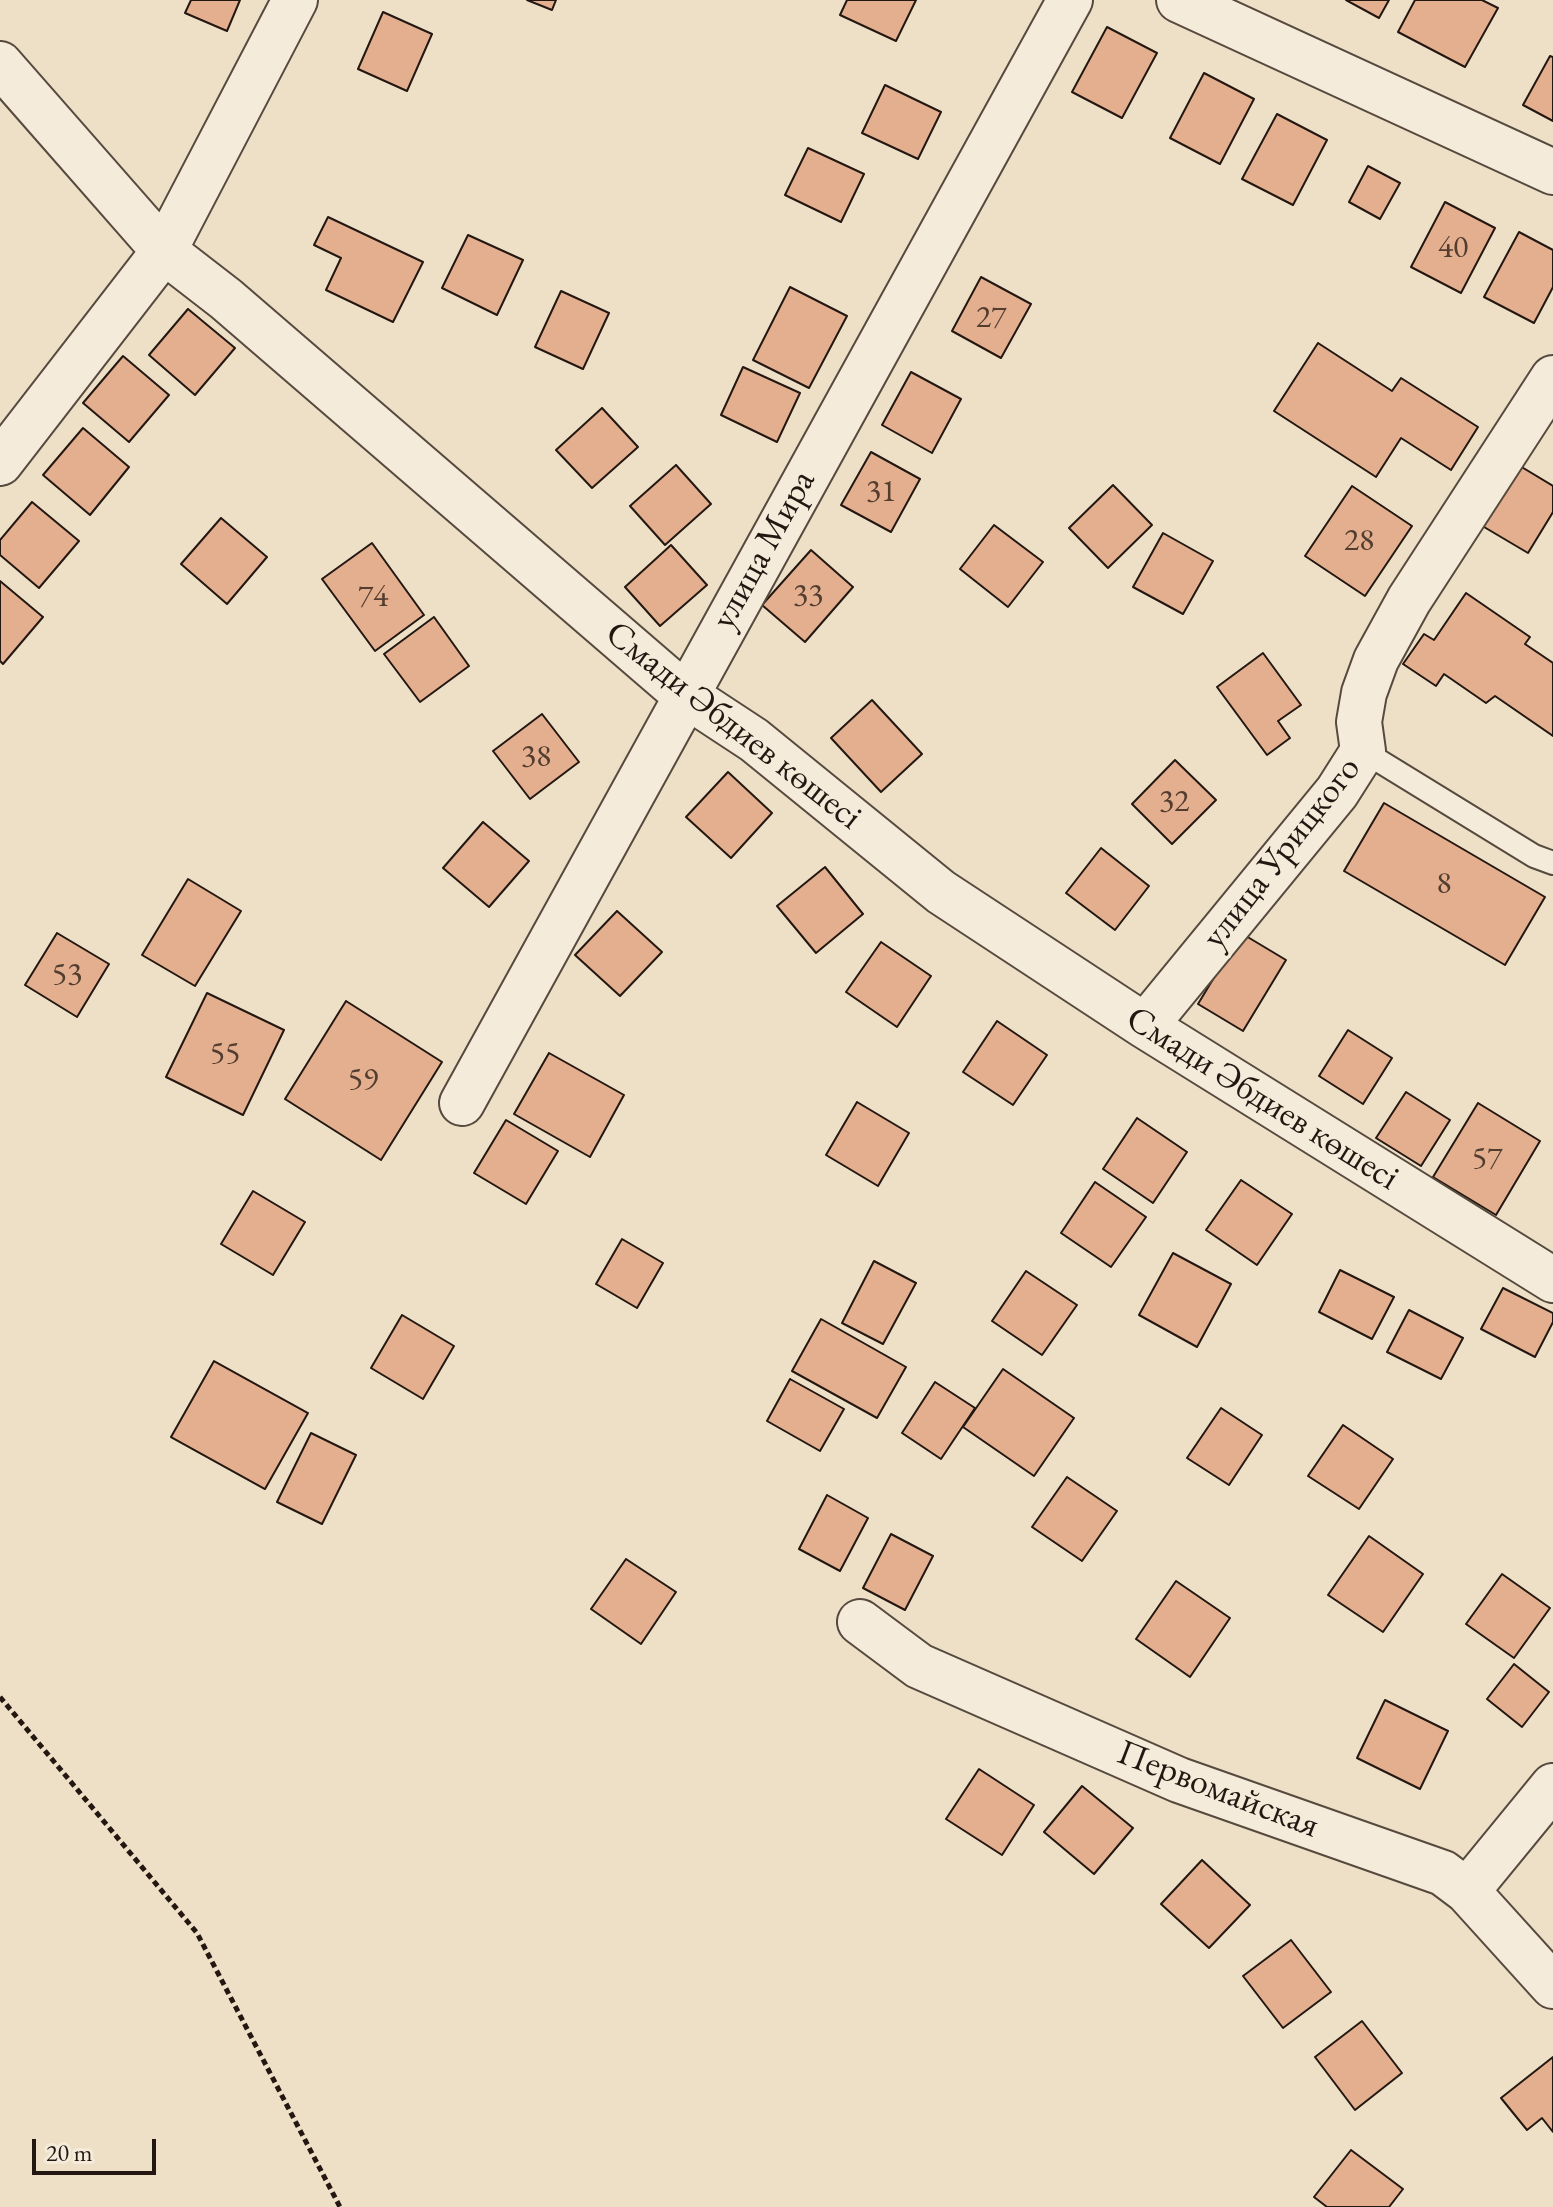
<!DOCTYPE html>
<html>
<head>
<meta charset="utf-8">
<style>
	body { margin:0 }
	#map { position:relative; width:1553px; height:2207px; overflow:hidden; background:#eee0c6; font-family:"EB Garamond",serif }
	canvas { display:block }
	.scale { position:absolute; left:32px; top:2139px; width:124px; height:36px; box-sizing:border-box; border:4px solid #231711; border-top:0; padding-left:10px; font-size:24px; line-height:28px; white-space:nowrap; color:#231711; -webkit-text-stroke:6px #f4ebda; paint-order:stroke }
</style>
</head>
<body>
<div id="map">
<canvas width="1553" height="2207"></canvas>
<div class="scale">20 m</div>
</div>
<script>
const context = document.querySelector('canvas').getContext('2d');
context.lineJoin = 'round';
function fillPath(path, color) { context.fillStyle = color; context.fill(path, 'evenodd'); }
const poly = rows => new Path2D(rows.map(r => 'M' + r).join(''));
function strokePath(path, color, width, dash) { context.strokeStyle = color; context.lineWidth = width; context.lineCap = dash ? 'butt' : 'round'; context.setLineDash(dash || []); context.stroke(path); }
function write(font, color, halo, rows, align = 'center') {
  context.font = font + ' "EB Garamond",serif'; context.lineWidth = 7; context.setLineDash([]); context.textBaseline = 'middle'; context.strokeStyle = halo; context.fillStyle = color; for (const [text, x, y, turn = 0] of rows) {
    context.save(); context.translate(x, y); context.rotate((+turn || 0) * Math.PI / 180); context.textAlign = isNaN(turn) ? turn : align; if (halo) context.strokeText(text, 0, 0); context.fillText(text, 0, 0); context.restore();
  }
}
const building = poly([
	[191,0,240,0,227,31,185,13,191,0],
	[527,0,556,0,552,10,527,0],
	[847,0,916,0,896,41,840,15,847,0],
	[1346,0,1389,0,1379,18,1346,0],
	[1415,0,1482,0,1498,8,1465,67,1398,32,1415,0],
	[383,12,432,34,407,91,358,69,383,12],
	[1107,27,1157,53,1122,118,1072,92,1107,27],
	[1550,56,1553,57,1553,121,1523,105,1550,56],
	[1204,73,1254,99,1220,164,1170,138,1204,73],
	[885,85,941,112,918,159,862,133,885,85],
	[1277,114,1327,140,1293,205,1242,179,1277,114],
	[808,148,864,174,841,222,785,195,808,148],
	[1368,166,1400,183,1380,219,1349,202,1368,166],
	[1445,202,1495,228,1461,293,1411,267,1445,202],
	[328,217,423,262,393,322,326,290,341,258,314,245,328,217],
	[1519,232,1553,250,1553,287,1534,323,1484,297,1519,232],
	[468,235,523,260,497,315,442,288,468,235],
	[981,277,1031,304,1001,358,952,331,981,277],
	[790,287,847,316,809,388,753,360,790,287],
	[561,291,609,313,583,369,535,347,561,291],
	[188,309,235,348,195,395,149,355,188,309],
	[1318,343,1392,391,1401,378,1478,427,1451,470,1401,438,1376,477,1274,411,1318,343],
	[123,356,169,395,129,442,83,403,123,356],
	[743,367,800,393,777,442,721,415,743,367],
	[911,372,961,399,932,453,882,425,911,372],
	[602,408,638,447,592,488,556,450,602,408],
	[83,428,129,467,90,515,43,475,83,428],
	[871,452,920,479,891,532,841,505,871,452],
	[1515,463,1553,486,1553,512,1528,553,1479,524,1515,463],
	[676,465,711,504,665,545,630,506,676,465],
	[1113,485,1152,525,1108,568,1069,528,1113,485],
	[1352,486,1412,526,1365,596,1305,556,1352,486],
	[32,502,79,541,39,588,0,555,0,540,32,502],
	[221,518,267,557,227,604,181,564,221,518],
	[994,525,1043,562,1008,607,960,569,994,525],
	[1163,533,1213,561,1183,614,1133,587,1163,533],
	[372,543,424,615,375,651,322,579,372,543],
	[671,545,707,585,660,626,625,587,671,545],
	[811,550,853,587,805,642,762,605,811,550],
	[0,581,43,617,3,664,0,661,0,581],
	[1466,593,1530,637,1525,644,1553,663,1553,736,1495,696,1486,703,1444,674,1436,686,1403,664,1424,634,1434,640,1466,593],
	[434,617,469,666,420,702,384,654,434,617],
	[1263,653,1301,705,1278,721,1290,738,1267,755,1217,687,1263,653],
	[872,700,922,754,881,792,831,738,872,700],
	[542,714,579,762,530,799,493,751,542,714],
	[1175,760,1216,800,1172,844,1132,804,1175,760],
	[728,772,772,813,731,858,686,817,728,772],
	[1384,803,1545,897,1505,965,1344,871,1384,803],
	[483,822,529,861,489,907,443,868,483,822],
	[1101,848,1149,886,1115,930,1066,893,1101,848],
	[825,867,863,914,816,953,777,906,825,867],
	[188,879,241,911,195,986,142,955,188,879],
	[617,911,662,952,620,996,575,955,617,911],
	[57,933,109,964,77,1017,25,985,57,933],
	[1241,933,1286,960,1243,1031,1198,1004,1241,933],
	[881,942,931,976,897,1027,846,992,881,942],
	[207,993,284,1030,243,1115,166,1077,207,993],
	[346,1001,442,1062,381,1160,285,1099,346,1001],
	[997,1021,1047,1055,1013,1105,963,1072,997,1021],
	[1348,1030,1392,1058,1363,1104,1319,1076,1348,1030],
	[549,1053,624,1095,590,1157,514,1114,549,1053],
	[1406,1092,1450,1120,1421,1166,1376,1138,1406,1092],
	[857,1102,909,1133,878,1186,826,1155,857,1102],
	[1478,1103,1540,1141,1496,1215,1433,1177,1478,1103],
	[1137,1118,1187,1152,1153,1203,1103,1169,1137,1118],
	[506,1120,558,1151,526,1204,474,1173,506,1120],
	[1241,1180,1292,1214,1257,1265,1206,1230,1241,1180],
	[1095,1182,1146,1217,1111,1267,1061,1233,1095,1182],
	[253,1191,305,1222,273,1275,221,1244,253,1191],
	[622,1239,663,1263,637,1308,596,1284,622,1239],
	[1173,1253,1231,1284,1197,1347,1139,1315,1173,1253],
	[874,1261,916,1283,883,1344,842,1323,874,1261],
	[1340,1270,1394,1297,1372,1339,1319,1312,1340,1270],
	[1026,1271,1077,1305,1042,1355,992,1321,1026,1271],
	[1503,1288,1553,1313,1553,1322,1535,1357,1481,1329,1503,1288],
	[1409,1310,1463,1338,1441,1379,1387,1352,1409,1310],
	[402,1315,454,1346,423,1399,371,1368,402,1315],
	[821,1319,906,1367,877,1418,792,1371,821,1319],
	[214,1361,308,1413,265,1489,171,1437,214,1361],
	[1003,1369,1074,1418,1034,1476,963,1427,1003,1369],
	[790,1379,844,1409,820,1451,767,1421,790,1379],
	[935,1382,975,1408,941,1459,902,1433,935,1382],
	[1221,1408,1262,1435,1229,1485,1187,1458,1221,1408],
	[1343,1425,1393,1459,1359,1509,1308,1476,1343,1425],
	[311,1433,356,1455,322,1524,277,1502,311,1433],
	[1067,1477,1117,1511,1082,1561,1032,1527,1067,1477],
	[827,1495,868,1518,840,1571,799,1549,827,1495],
	[891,1534,933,1556,905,1610,863,1588,891,1534],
	[1369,1536,1423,1574,1383,1632,1328,1595,1369,1536],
	[626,1559,676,1592,641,1644,591,1609,626,1559],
	[1502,1574,1550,1608,1514,1658,1466,1624,1502,1574],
	[1176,1581,1230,1618,1190,1677,1136,1639,1176,1581],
	[1514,1664,1549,1692,1522,1727,1487,1699,1514,1664],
	[1385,1700,1448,1731,1420,1789,1357,1758,1385,1700],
	[979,1769,1034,1805,1002,1855,946,1819,979,1769],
	[1082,1786,1133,1828,1094,1874,1044,1832,1082,1786],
	[1202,1860,1250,1905,1209,1948,1161,1904,1202,1860],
	[1291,1940,1331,1992,1283,2028,1243,1976,1291,1940],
	[1362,2021,1402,2073,1355,2110,1315,2057,1362,2021],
	[1553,2057,1553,2132,1542,2118,1527,2130,1501,2098,1553,2057],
	[1351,2150,1403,2189,1389,2207,1327,2207,1314,2197,1351,2150]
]);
fillPath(building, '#e4af8f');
strokePath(building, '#231711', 2);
const lane = poly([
	[1363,751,1534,856,1553,863]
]);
const street = poly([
	[1179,0,1553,172],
	[0,64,164,251,226,299,684,694,754,740,941,892,1145,1026,1553,1280],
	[0,463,164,251,295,0],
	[1145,1026,1337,792,1363,751,1359,722,1364,693,1376,660,1409,600,1553,378],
	[462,1103,1070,0],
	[860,1622,919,1666,1179,1780,1443,1873,1467,1891,1553,1986],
	[1467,1891,1553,1786]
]);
strokePath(lane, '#56493e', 26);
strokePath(street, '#56493e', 48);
strokePath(poly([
	[0,1697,197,1933,340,2207]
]), '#231711', 5, [6, 4]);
strokePath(lane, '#f4ebda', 22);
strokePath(street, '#f4ebda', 44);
write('32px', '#533d30', null, [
	["40",1453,248],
	["27",991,318],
	["31",881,492],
	["28",1359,541],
	["33",808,596],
	["74",373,597],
	["38",536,757],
	["32",1174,802],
	["8",1444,884],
	["53",67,975],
	["55",225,1054],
	["59",363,1080],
	["57",1487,1159]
]);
write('36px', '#231711', '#f4ebda', [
	["улица Мира",764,550,-61],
	["Смади Әбдиев көшесі",733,726,38],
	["улица Урицкого",1282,853,-52],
	["Смади Әбдиев көшесі",1262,1099,32],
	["Первомайская",1218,1790,21]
]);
</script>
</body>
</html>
